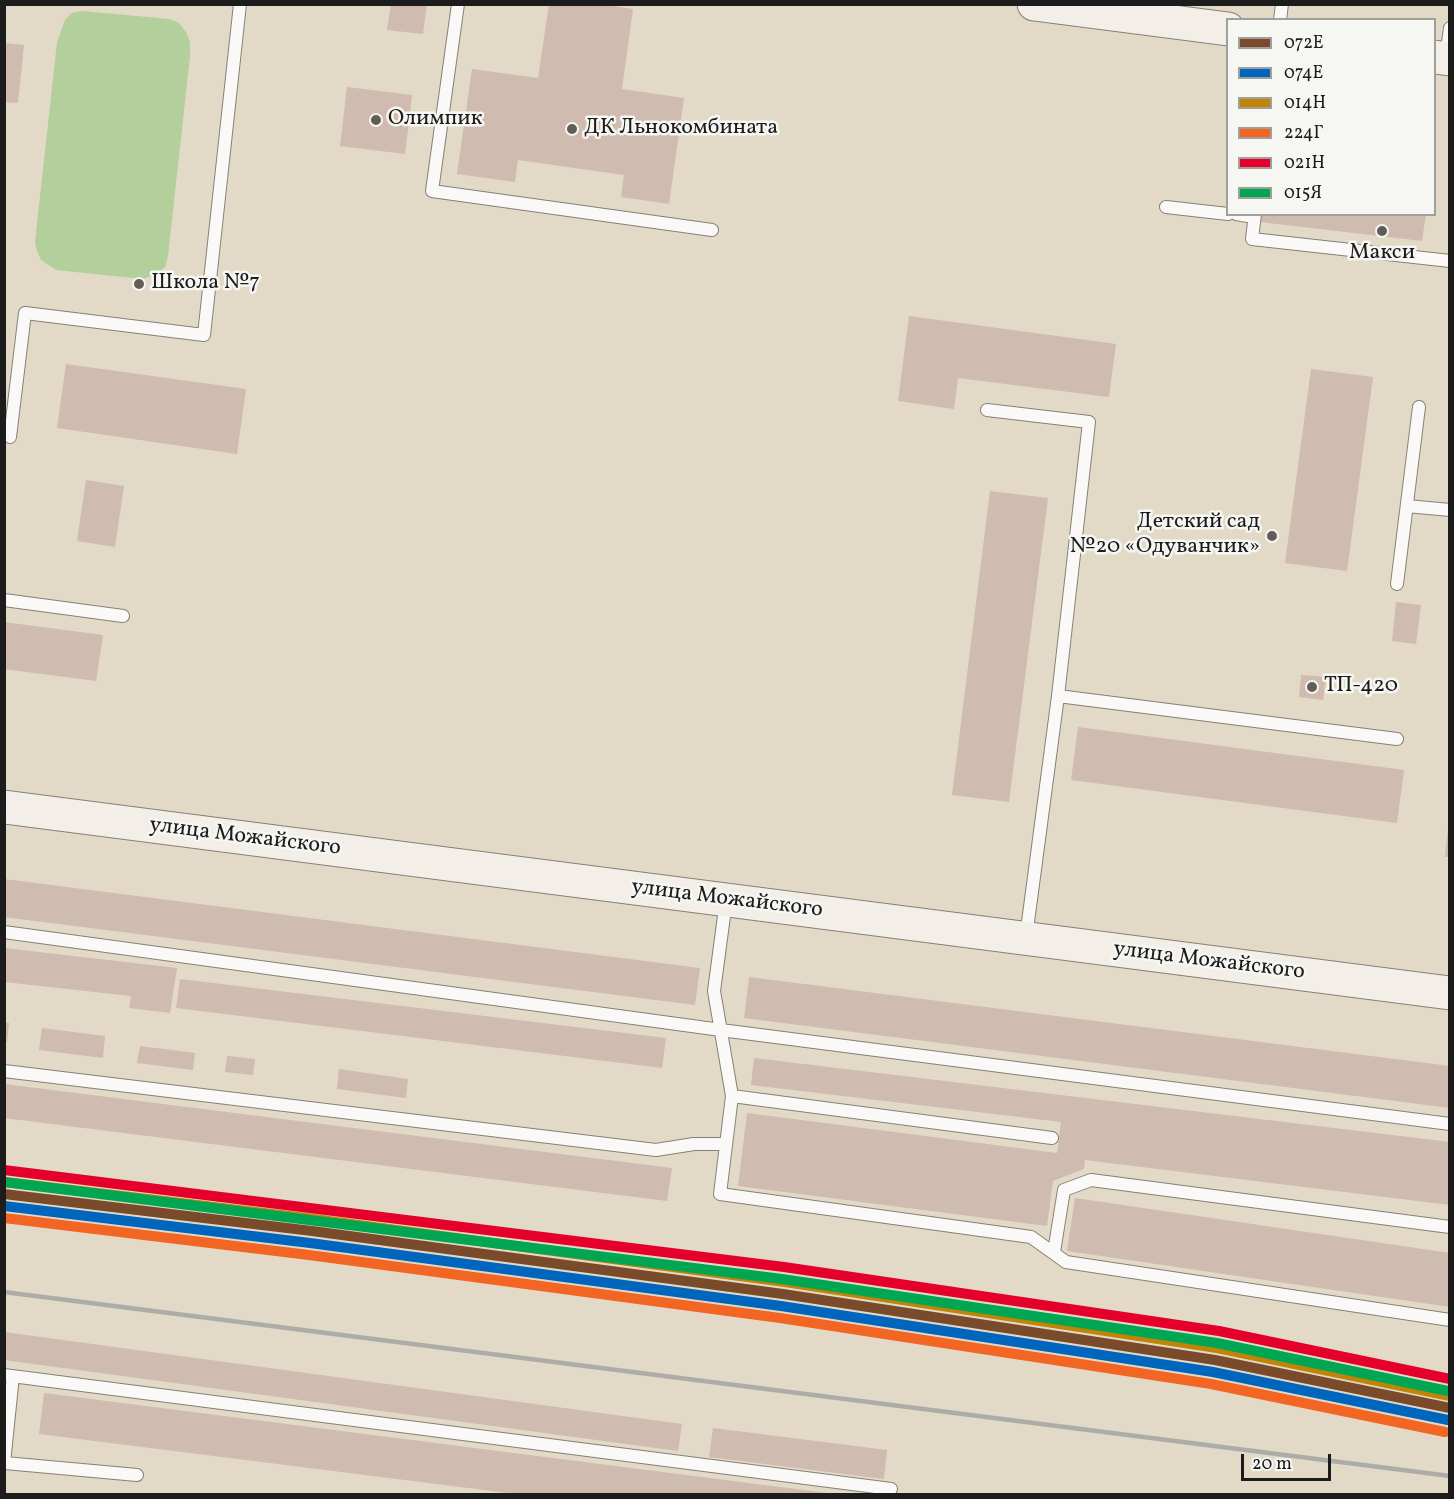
<!DOCTYPE html>
<html>
<head>
<meta charset="utf-8">
<style>
	body { margin:0 }
	#map { position:relative; width:1454px; height:1499px; overflow:hidden; background:#e2d9c7; font-family:Vollkorn,serif }
	canvas { display:block }
	.frame { position:absolute; inset:0; border:6px solid #1c1c1c; pointer-events:none }
	.legend { position:absolute; left:1226px; top:18px; width:210px; height:198px; box-sizing:border-box; background:#f6f6f2; border:2px solid #9f9f9c; margin:0; padding:8px 10px; list-style:none; font-size:18px; color:#1c1c1c }
	.legend li { display:flex; align-items:center; gap:12px; height:30px }
	.legend b { width:30px; border:2px solid #9f9f9c }
	.scale { position:absolute; left:1241px; top:1454px; width:90px; height:27px; box-sizing:border-box; border:3px solid #1c1c1c; border-top:0; padding-left:8px; font-size:18px; line-height:21px; white-space:nowrap; color:#1c1c1c; -webkit-text-stroke:4px #f6f6f2; paint-order:stroke }
</style>
</head>
<body>
<div id="map">
<canvas width="1454" height="1499"></canvas>
<div class="frame"></div>
<ul class="legend">
<li><b style="height:8px;background:#7a4b2a"></b>072Е</li>
<li><b style="height:8px;background:#0065bd"></b>074Е</li>
<li><b style="height:8px;background:#c08407"></b>014Н</li>
<li><b style="height:8px;background:#f26522"></b>224Г</li>
<li><b style="height:8px;background:#e4002b"></b>021Н</li>
<li><b style="height:8px;background:#00a651"></b>015Я</li>
</ul>
<div class="scale">20 m</div>
</div>
<script>
const context = document.querySelector('canvas').getContext('2d');
context.lineJoin = 'round';
function fillPath(path, color) { context.fillStyle = color; context.fill(path, 'evenodd'); }
const poly = rows => new Path2D(rows.map(r => 'M' + r).join(''));
function strokePath(path, color, width, dash) { context.strokeStyle = color; context.lineWidth = width; context.lineCap = dash ? 'butt' : 'round'; context.setLineDash(dash || []); context.stroke(path); }
function write(font, color, halo, rows, align = 'center') {
  context.font = font + ' Vollkorn,serif'; context.lineWidth = 5; context.setLineDash([]); context.textBaseline = 'middle'; context.strokeStyle = halo; context.fillStyle = color; for (const [text, x, y, turn = 0] of rows) {
    context.save(); context.translate(x, y); context.rotate((+turn || 0) * Math.PI / 180); context.textAlign = isNaN(turn) ? turn : align; if (halo) context.strokeText(text, 0, 0); context.fillText(text, 0, 0); context.restore();
  }
}
fillPath(poly([
	[82,11,169,19,179,23,186,32,190,42,190,56,168,256,165,267,159,273,143,279,56,270,41,260,37,251,35,242,57,42,65,20,72,13]
]), '#b3cf9c');
fillPath(poly([
	[391,4,427,4,423,34,387,30],
	[549,4,600,4,633,9,622,89,684,98,669,204,621,197,624,175,518,160,515,182,457,174,472,69,538,78],
	[4,43,24,45,18,103,4,102],
	[347,87,412,95,405,154,340,146],
	[1261,214,1426,214,1422,241,1260,222],
	[909,316,1116,344,1109,397,958,378,954,409,898,401],
	[66,364,246,389,237,454,57,428],
	[1311,369,1373,377,1347,571,1285,563],
	[86,480,124,486,115,547,77,541],
	[990,491,1048,498,1009,802,952,795],
	[1396,602,1421,605,1416,644,1392,641],
	[4,622,103,635,96,681,4,669],
	[1301,675,1326,677,1323,700,1299,697],
	[1078,727,1404,770,1397,823,1071,780],
	[1448,828,1450,828,1450,857,1445,857],
	[4,879,700,968,695,1005,4,917],
	[4,948,177,968,170,1013,129,1008,131,996,4,982],
	[749,977,1450,1066,1450,1108,744,1018],
	[180,979,666,1038,662,1068,176,1008],
	[4,1022,9,1023,7,1042,4,1042],
	[42,1028,105,1036,103,1058,39,1050],
	[140,1046,195,1053,193,1070,137,1063],
	[227,1056,255,1059,253,1075,225,1072],
	[754,1058,1450,1142,1450,1205,1085,1160,1084,1169,1053,1181,1047,1226,738,1186,747,1113,1057,1153,1061,1122,751,1085],
	[339,1069,408,1079,406,1098,337,1089],
	[4,1084,672,1168,667,1201,4,1118],
	[1075,1198,1450,1253,1450,1307,1067,1251],
	[4,1332,682,1424,678,1451,4,1360],
	[44,1393,827,1493,827,1494,516,1494,39,1434],
	[713,1428,887,1450,884,1479,709,1457]
]), '#cfbbb0');
const lane = poly([
	[458,4,432,191,712,230],
	[1280,20,1282,4],
	[1446,57,1450,28],
	[1166,207,1228,214],
	[1236,214,1254,217],
	[1255,214,1252,239,1450,261],
	[987,410,1089,422,1058,696,1026,937],
	[10,437,25,313,204,335,240,4],
	[1407,506,1450,510],
	[1397,584,1419,407],
	[4,600,123,616],
	[1058,696,1397,739],
	[726,901,714,991,732,1096,720,1194,1031,1237,1066,1262,1450,1320],
	[4,932,721,1030,1450,1124],
	[4,1071,656,1150,694,1144,726,1144],
	[732,1096,1052,1138],
	[1054,1252,1064,1190,1091,1180,1450,1227],
	[4,1375,891,1489],
	[4,1463,13,1376],
	[5,1463,137,1475]
]);
const secondary = poly([
	[1034,4,1228,29],
	[1434,57,1450,59],
	[4,807,1450,993]
]);
strokePath(lane, '#858078', 14);
strokePath(secondary, '#858078', 35);
strokePath(lane, '#fbf9f7', 12);
strokePath(secondary, '#f3efe8', 33);
strokePath(poly([
	[4,1292,1450,1476]
]), '#adaca9', 4.5);
strokePath(poly([
	[4,1194,312,1231,783,1294,1215,1360,1450,1408]
]), '#7a4b2a', 10);
strokePath(poly([
	[4,1206,310,1243,781,1306,1213,1372,1448,1420]
]), '#0065bd', 10);
strokePath(poly([
	[5,1182,314,1219,785,1282,1217,1348,1450,1396]
]), '#c08407', 10);
strokePath(poly([
	[4,1218,309,1255,780,1318,1211,1384,1445,1432]
]), '#f26522', 10);
strokePath(poly([
	[4,1170,784,1267,1219,1331,1450,1379]
]), '#e4002b', 10);
strokePath(poly([
	[4,1182,782,1279,1217,1343,1448,1391]
]), '#00a651', 10);
for (const [x, y, r, color] of [
	[376,120,6,"#615e58"],
	[572,129,6,"#615e58"],
	[1382,231,6,"#615e58"],
	[139,284,6,"#615e58"],
	[1272,536,6,"#615e58"],
	[1312,687,6,"#615e58"]
]) { const dot = new Path2D(); dot.arc(x, y, r, 0, 2 * Math.PI); context.fillStyle = color; context.fill(dot); strokePath(dot, '#f6f6f2', 2); }
write('22px', '#1c1c1c', '#f6f6f2', [
	["Олимпик",388,120],
	["ДК Льнокомбината",584,129],
	["Макси",1382,254,"center"],
	["Школа №7",151,284],
	["Детский сад",1260,523,"right"],
	["№20 «Одуванчик»",1260,548,"right"],
	["ТП-420",1324,687]
], 'left');
write('22px', '#1c1c1c', '#f6f6f2', [
	["улица Можайского",245,838,7],
	["улица Можайского",727,900,7],
	["улица Можайского",1209,962,7]
]);
</script>
</body>
</html>
